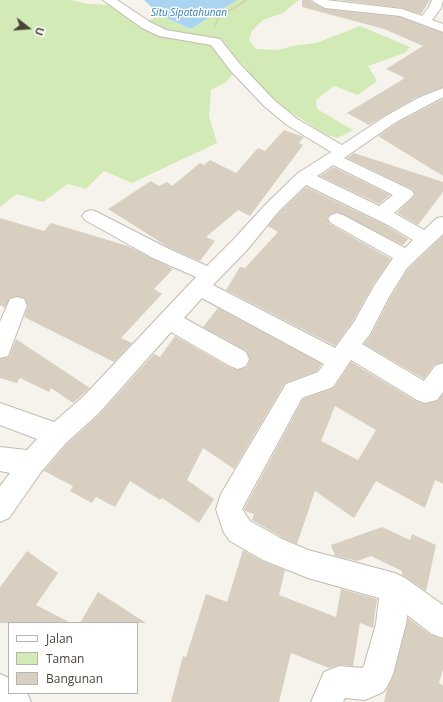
<!DOCTYPE html>
<html>
<head>
<meta charset="utf-8">
<style>
	body { margin:0 }
	#map { position:relative; width:443px; height:702px; overflow:hidden; background:#f6f3ec; font-family:"Open Sans",sans-serif }
	canvas { display:block }
	.legend { position:absolute; left:8px; top:622px; width:130px; height:72px; box-sizing:border-box; background:#fff; border:1px solid #b7b4b0; margin:0; padding:5px 7px; list-style:none; font-size:12px; color:#4b4439 }
	.legend li { display:flex; align-items:center; gap:8px; height:20px }
	.legend b { width:20px; border:1px solid #b7b4b0 }
	.north { position:absolute; left:8px; top:8px; width:40px; height:40px; -webkit-text-stroke:3px #fff; paint-order:stroke; rotate:107deg; font-size:11px; font-weight:700; line-height:16px; text-align:center; color:#4b4439 }
	.north::after { content:''; display:block; margin:auto; width:14px; height:18px; background:#4b4439; clip-path:polygon(50% 0,100% 100%,50% 72%,0 100%) }
</style>
</head>
<body>
<div id="map">
<canvas width="443" height="702"></canvas>
<ul class="legend">
<li><b style="height:5px;background:#fff"></b>Jalan</li>
<li><b style="height:11px;background:#d2eab5"></b>Taman</li>
<li><b style="height:11px;background:#d8cfc1"></b>Bangunan</li>
</ul>
<div class="north">U</div>
</div>
<script>
const context = document.querySelector('canvas').getContext('2d');
context.lineJoin = 'round';
function fillPath(path, color) { context.fillStyle = color; context.fill(path, 'evenodd'); }
const poly = rows => new Path2D(rows.map(r => 'M' + r).join(''));
function strokePath(path, color, width, dash) { context.strokeStyle = color; context.lineWidth = width; context.lineCap = dash ? 'butt' : 'round'; context.setLineDash(dash || []); context.stroke(path); }
function write(font, color, halo, rows, align = 'center') {
  context.font = font + ' "Open Sans",sans-serif'; context.lineWidth = 3; context.setLineDash([]); context.textBaseline = 'middle'; context.strokeStyle = halo; context.fillStyle = color; for (const [text, x, y, turn = 0] of rows) {
    context.save(); context.translate(x, y); context.rotate((+turn || 0) * Math.PI / 180); context.textAlign = isNaN(turn) ? turn : align; if (halo) context.strokeText(text, 0, 0); context.fillText(text, 0, 0); context.restore();
  }
}
fillPath(poly([
	[0,0,71,0,88,4,114,5,123,16,140,25,160,15,191,29,237,0,299,0,283,13,263,20,252,31,249,40,256,49,278,50,293,46,316,43,360,26,410,47,405,53,368,66,377,81,358,95,334,86,316,100,317,109,353,130,338,138,324,134,286,109,262,90,242,63,226,82,211,90,209,116,217,143,132,183,104,171,86,189,68,184,43,202,17,194,0,207]
]), '#d2eab5');
fillPath(poly([
	[144,0,237,0,191,29,160,15]
]), '#a9d4f2');
fillPath(poly([
	[302,0,310,0,313,3,325,9,400,17,443,33,443,87,417,97,369,125,347,113,405,78,386,69,423,46,384,29,302,7],
	[339,0,430,0,421,14,402,8],
	[443,99,443,176,378,136,397,123],
	[284,130,304,137,299,143,303,145,250,216,238,210,206,237,215,241,200,261,168,247,108,209,151,181,159,186,167,182,172,186,200,163,204,165,210,160,236,173,258,148,265,151],
	[354,153,443,182,443,192,418,225,397,213,415,195,412,189,347,158],
	[333,167,390,195,379,204,320,176],
	[306,187,387,226,408,239,403,245,337,212,331,214,327,218,330,224,391,259,373,285,353,321,335,346,226,290,240,267,245,268,278,232,268,226,280,212],
	[0,218,44,231,51,223,128,246,173,269,154,289,162,294,121,338,132,343,114,362,24,317,28,306,24,298,17,296,10,298,5,308,0,305],
	[443,236,443,362,434,365,424,379,364,344,371,335,390,298,408,269],
	[218,308,322,364,317,371,285,383,234,469,203,448,187,480,214,499,199,523,162,498,160,500,130,481,115,507,96,497,92,503,70,491,73,486,44,471,67,444,100,414,154,354,160,357,175,336,229,367,237,370,247,367,250,360,247,351,203,327],
	[16,339,90,388,73,403,51,388,49,392,20,378,17,383,0,378,0,359,9,357],
	[351,362,416,401,424,404,437,401,443,394,443,484,435,480,425,508,376,481,354,518,315,491,297,544,283,538,252,520,254,514,245,511,244,509,303,399,334,388],
	[335,406,376,430,358,460,321,441],
	[382,527,410,540,412,534,436,545,426,591,402,575,402,571,371,556,357,561,335,556,331,545],
	[243,550,262,561,285,570,279,595,336,617,341,589,377,599,373,628,360,623,353,666,339,665,329,668,291,653,279,702,171,702,183,656,186,657,206,594,227,602],
	[27,551,58,573,36,605,71,623,0,623,0,587],
	[98,592,146,623,80,623],
	[408,618,431,635,443,639,443,669,439,683,443,686,443,702,384,702,387,689,394,674]
]), '#d8cfc1');
const minor = poly([
	[103,0,117,0,150,22,166,30,220,39,240,64,274,100,297,119,342,145,386,116,418,98,443,88,443,97,396,122,344,158,411,190,414,194,411,198,394,213,424,230,437,218,443,217,443,234,407,268,389,297,370,334,362,344,424,381,435,366,443,363,443,392,437,400,425,403,417,400,351,360,333,387,302,398,242,509,250,521,282,539,308,550,395,573,405,578,443,605,443,638,432,634,407,615,406,624,393,674,388,685,383,692,365,700,345,698,343,702,311,702,324,672,339,666,362,668,364,666,376,624,379,598,308,578,263,560,230,541,224,533,216,509,221,494,286,384,318,372,324,364,202,298,184,318,246,352,249,359,246,366,238,369,230,366,171,332,99,413,66,443,41,472,9,518,0,522,0,486,10,473,0,471,0,447,27,450,37,439,0,425,0,403,54,422,83,397,196,277,153,258,85,220,82,216,85,212,91,210,97,212,167,248,207,266,233,240,267,203,298,173,331,152,287,125,264,106,230,70,211,45,159,36,142,28,103,0],
	[333,165,393,195,379,206,317,176,333,165],
	[306,185,388,225,413,240,405,248,343,215,337,213,331,215,328,219,331,223,393,258,374,286,354,322,335,348,213,285,247,250,279,211,306,185],
	[312,0,326,0,402,9,422,16,429,7,432,0,443,0,441,8,432,20,443,24,443,32,400,16,325,8,314,2,312,0],
	[17,297,24,299,27,305,8,356,0,358,0,322,10,299,17,297],
	[0,674,9,678,9,693,27,693,31,702,0,702,0,674]
]);
strokePath(minor, '#c2bbae', 2);
strokePath(poly([
	[215,26,218,19,222,15,247,0]
]), '#c4b79f', 1.5, [1, 1]);
fillPath(minor, '#fff');
write('italic 10px', '#2e7ab2', '#fff', [
	["Situ Sipatahunan",189,13]
]);
</script>
</body>
</html>
